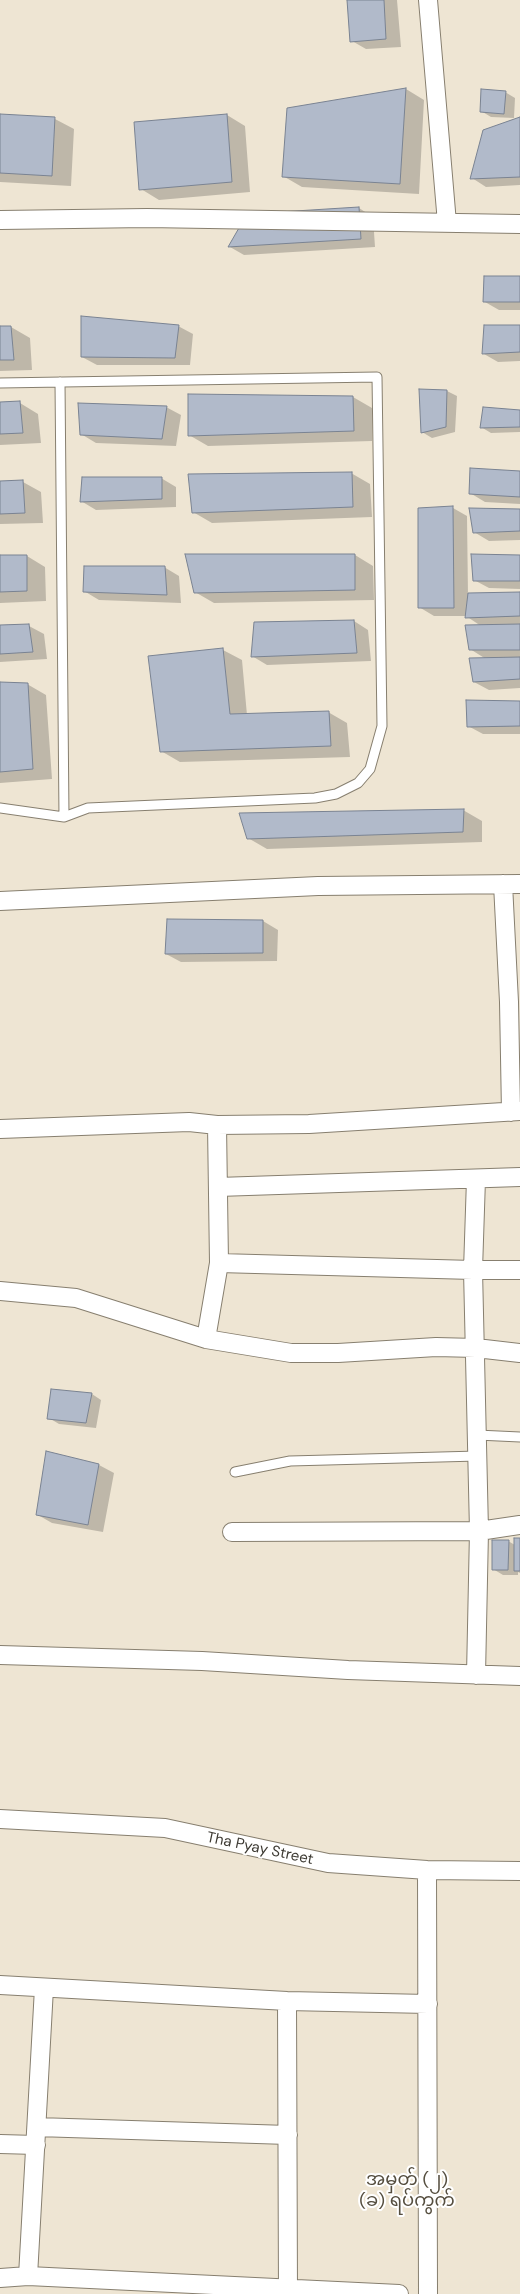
<!DOCTYPE html>
<html>
<head>
<meta charset="utf-8">
<style>
	body { margin:0 }
	canvas { display:block; background:#eee5d3 }
</style>
</head>
<body>
<canvas width="520" height="2294"></canvas>
<script>
const context = document.querySelector('canvas').getContext('2d');
context.lineJoin = 'round';
function fillPath(path, color) { context.fillStyle = color; context.fill(path, 'evenodd'); }
const poly = rows => new Path2D(rows.map(r => 'M' + r).join(''));
function strokePath(path, color, width, dash) { context.strokeStyle = color; context.lineWidth = width; context.lineCap = dash ? 'butt' : 'round'; context.setLineDash(dash || []); context.stroke(path); }
function write(font, color, halo, rows, align = 'center') {
  context.font = font + ' "DM Sans","Noto Sans Myanmar",sans-serif'; context.lineWidth = 4; context.setLineDash([]); context.textBaseline = 'middle'; context.strokeStyle = halo; context.fillStyle = color; for (const [text, x, y, turn = 0] of rows) {
    context.save(); context.translate(x, y); context.rotate((+turn || 0) * Math.PI / 180); context.textAlign = isNaN(turn) ? turn : align; if (halo) context.strokeText(text, 0, 0); context.fillText(text, 0, 0); context.restore();
  }
}
fillPath(poly([
	[348,0,397,0,401,47,366,49,352,41],
	[406,89,424,100,419,194,302,187,283,176],
	[505,92,515,98,514,118,491,117,481,111],
	[0,115,55,119,74,129,71,186,0,182],
	[227,115,245,126,250,192,159,200,141,189],
	[520,119,520,185,486,187,472,178],
	[359,208,373,217,375,247,244,255,230,247],
	[520,277,520,310,499,310,485,302],
	[178,326,193,334,190,365,97,365,82,357],
	[520,326,520,361,498,362,484,354],
	[0,327,11,327,30,338,32,370,0,371],
	[447,391,457,396,455,432,432,438,422,432],
	[353,397,372,408,372,441,208,446,189,435],
	[0,403,20,403,38,414,41,443,0,445],
	[166,407,181,415,176,446,96,443,81,434],
	[520,411,520,432,491,433,481,427],
	[520,472,520,504,485,502,470,493],
	[351,473,370,484,372,517,212,523,193,512],
	[161,478,176,487,176,507,96,510,81,501],
	[0,482,23,482,41,492,43,523,0,524],
	[453,508,467,516,468,595,520,593,520,688,489,690,474,682,486,659,470,649,481,626,466,616,434,616,419,607],
	[520,510,520,540,489,541,474,532],
	[355,555,373,566,374,600,214,603,195,592],
	[0,556,27,556,45,567,46,601,0,603],
	[520,556,520,589,489,588,474,580],
	[164,567,179,576,181,603,99,600,84,591],
	[354,621,368,630,371,661,267,665,252,656],
	[0,626,29,626,44,634,47,659,0,662],
	[223,650,242,660,247,715,328,712,347,723,350,757,180,762,161,751],
	[0,683,27,684,46,695,52,779,0,783],
	[520,702,520,734,483,734,468,726],
	[463,810,482,821,482,842,267,849,248,838],
	[168,920,263,921,278,930,277,961,181,962,166,954],
	[92,1394,101,1400,96,1428,59,1424,49,1418],
	[47,1453,99,1465,114,1473,103,1532,52,1523,38,1515],
	[520,1539,520,1573,518,1572,518,1575,503,1575,493,1569,508,1541,515,1545]
]), '#0003');
const building = poly([
	[347,0,384,0,386,39,350,42,347,0],
	[406,88,400,184,282,177,287,108,406,88],
	[481,89,506,91,504,114,480,112,481,89],
	[0,114,55,117,52,176,0,173,0,114],
	[227,114,232,182,139,190,134,122,227,114],
	[520,117,520,177,470,179,483,130,520,117],
	[359,207,361,239,228,247,247,214,359,207],
	[484,276,520,276,520,302,483,302,484,276],
	[81,316,179,325,175,358,81,357,81,316],
	[484,325,520,325,520,352,482,354,484,325],
	[0,326,11,326,14,360,0,360,0,326],
	[419,389,447,390,446,427,421,433,419,389],
	[188,394,353,396,354,431,188,436,188,394],
	[20,401,23,433,0,434,0,402,20,401],
	[78,403,167,406,162,439,80,435,78,403],
	[483,407,520,410,520,427,480,428,483,407],
	[470,468,520,471,520,497,469,494,470,468],
	[352,472,353,507,192,513,188,474,352,472],
	[82,477,162,477,162,499,80,502,82,477],
	[23,480,25,513,0,514,0,481,23,480],
	[453,506,454,608,418,608,418,508,453,506],
	[469,508,520,509,520,531,473,533,469,508],
	[185,554,355,554,355,590,194,593,185,554],
	[471,554,520,555,520,581,473,581,471,554],
	[0,555,27,555,27,591,0,592,0,555],
	[84,566,165,566,167,595,83,592,84,566],
	[520,592,520,616,465,618,468,593,520,592],
	[354,620,357,653,251,657,254,622,354,620],
	[29,624,33,652,0,654,0,625,29,624],
	[520,624,520,650,469,650,465,625,520,624],
	[223,648,230,714,329,711,331,746,160,752,148,656,223,648],
	[520,657,520,679,473,682,469,658,520,657],
	[0,682,28,683,33,769,0,772,0,682],
	[466,700,520,701,520,726,467,727,466,700],
	[464,809,463,832,247,839,239,813,464,809],
	[167,919,263,920,263,953,165,954,167,919],
	[51,1389,92,1393,86,1423,47,1419,51,1389],
	[46,1451,99,1464,88,1525,36,1515,46,1451],
	[514,1538,520,1538,520,1571,514,1571,514,1538],
	[492,1540,509,1540,508,1570,492,1570,492,1540]
]);
fillPath(building, '#b1baca');
strokePath(building, '#7a8392', 1);
const service = poly([
	[60,382,64,817],
	[0,383,377,377,382,726,370,769,358,783,336,794,315,798,88,808,64,817,0,808],
	[477,1435,520,1437],
	[235,1472,290,1461,478,1456]
]);
const minor = poly([
	[428,0,447,223],
	[0,220,147,218,520,224],
	[503,884,509,1002,511,1112],
	[0,901,318,886,520,884],
	[217,1125,309,1124,520,1111],
	[0,1129,189,1122,217,1125,219,1263,206,1339],
	[476,1179,473,1270,479,1531,476,1675],
	[218,1187,520,1177],
	[219,1263,473,1270,520,1270],
	[0,1291,76,1298,206,1339,291,1353,338,1353,436,1347,476,1348,520,1353],
	[232,1532,479,1531,520,1525],
	[0,1655,202,1661,348,1670,520,1676],
	[0,1819,165,1828,328,1863,427,1870,520,1871],
	[427,1870,428,2294],
	[0,1985,287,2001,428,2004],
	[287,2001,288,2294],
	[37,2127,288,2135],
	[0,2144,36,2145],
	[28,2276,44,1988],
	[0,2278,28,2276,399,2294]
]);
strokePath(service, '#877f6f', 11);
strokePath(minor, '#877f6f', 20);
strokePath(service, '#fff', 9);
strokePath(minor, '#fff', 18);
write('15px', '#3d3a33', '#fff', [
	["Tha Pyay Street",260,1849,12]
]);
write('18px', '#554e3f', '#fff', [
	["အမှတ် (၂)",407,2180],
	["(ခ) ရပ်ကွက်",407,2201]
]);
</script>
</body>
</html>
